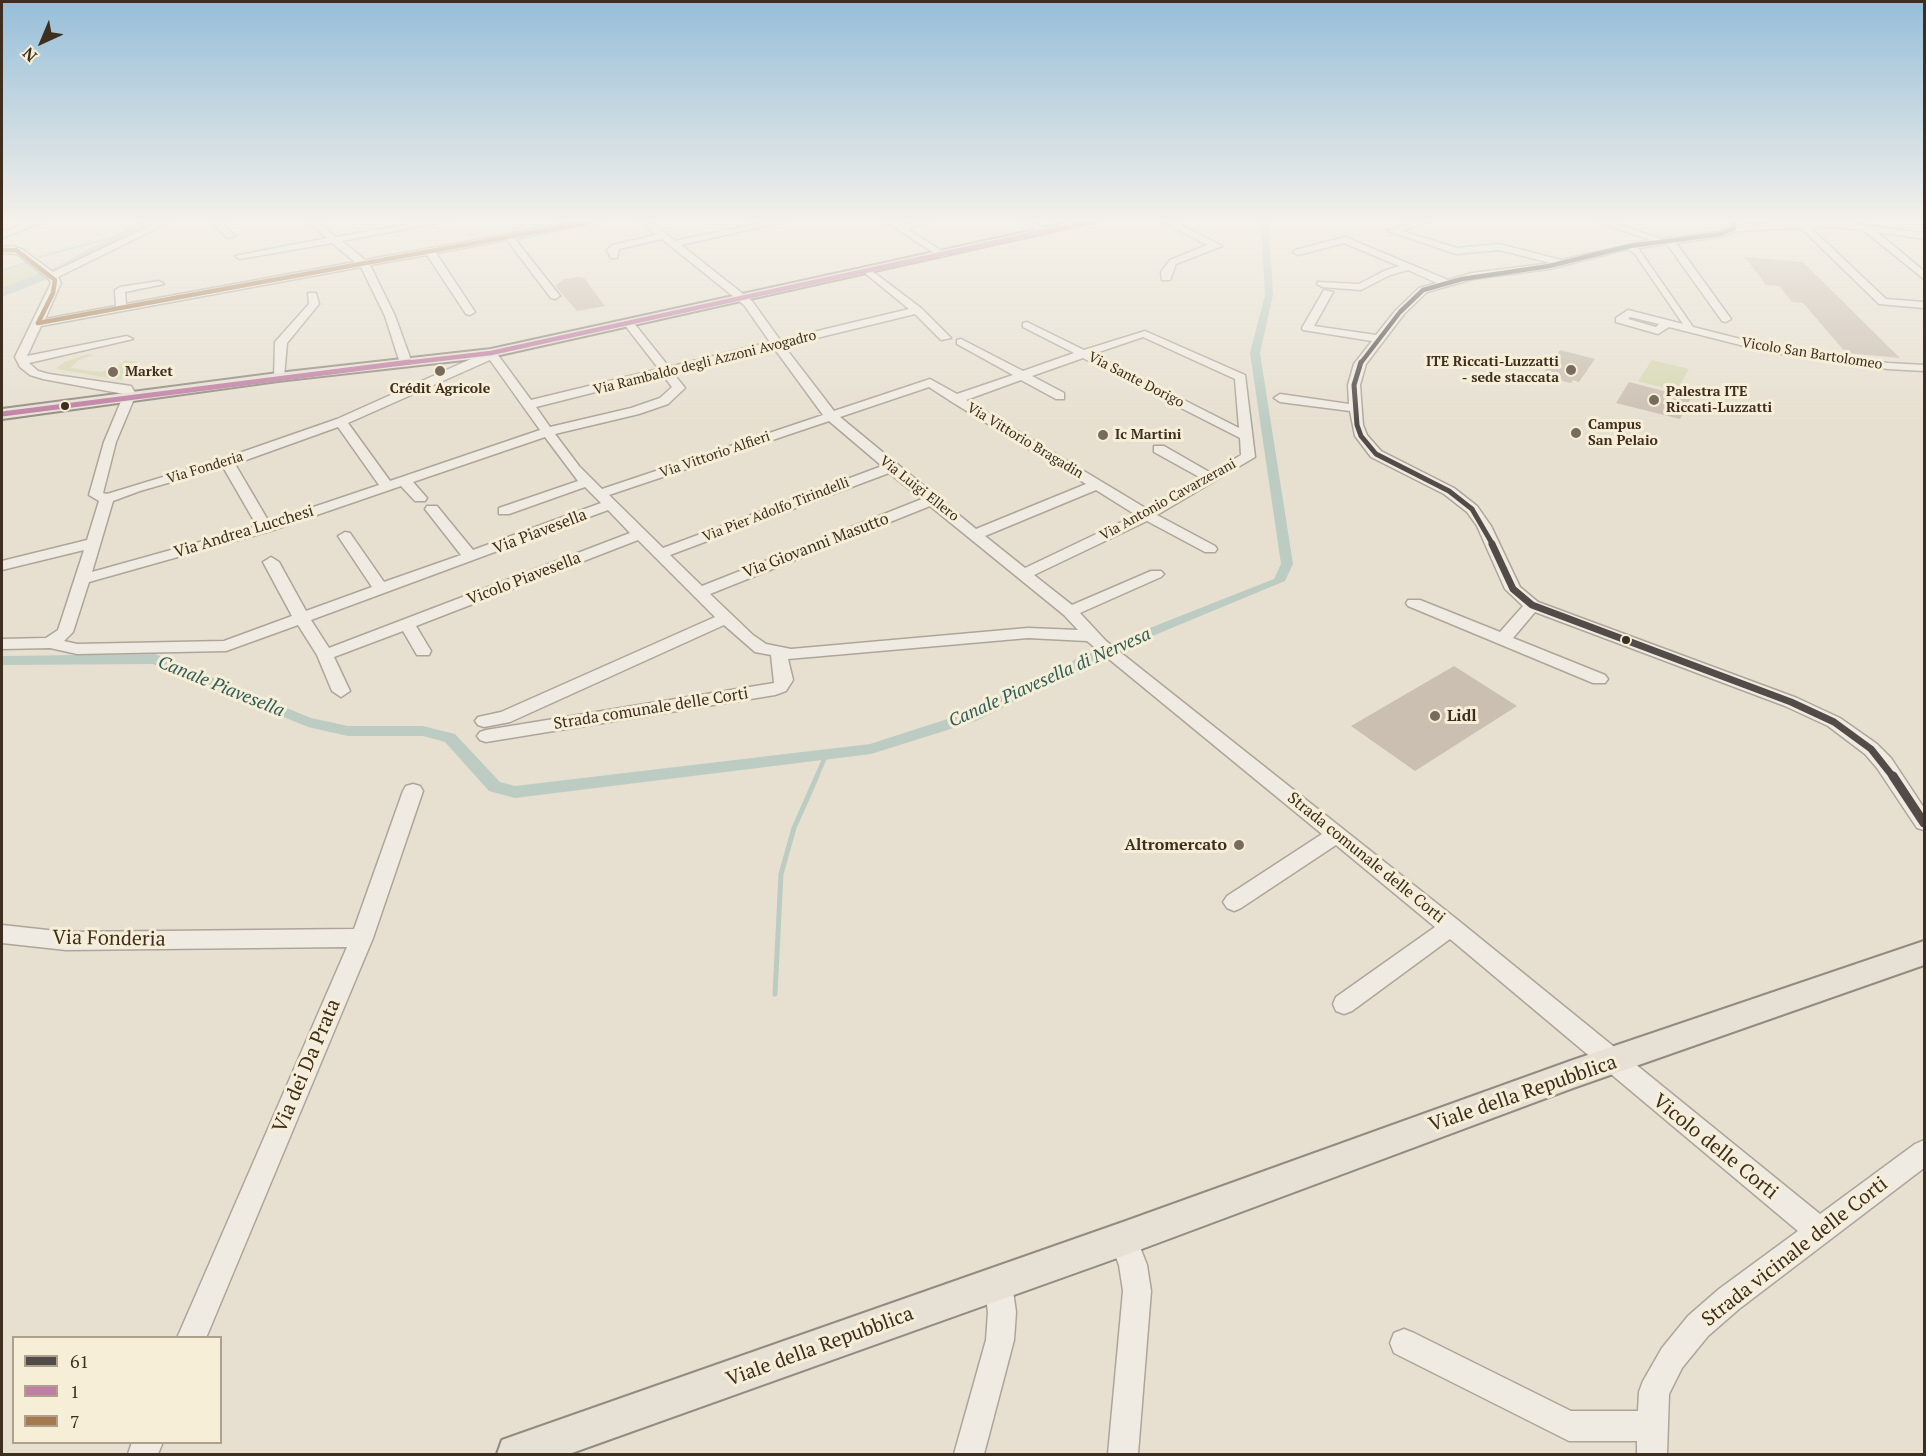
<!DOCTYPE html>
<html>
<head>
<meta charset="utf-8">
<style>
	body { margin:0 }
	#map { position:relative; width:1926px; height:1456px; overflow:hidden; background:#e7e0d1; font-family:"PT Serif",serif }
	canvas { display:block }
	.frame { position:absolute; inset:0; border:3px solid #3d2e20; pointer-events:none }
	.legend { position:absolute; left:12px; top:1336px; width:210px; height:108px; box-sizing:border-box; background:#f7eed8; border:2px solid #ada18e; margin:0; padding:8px 10px; list-style:none; font-size:18px; color:#3d2e20 }
	.legend li { display:flex; align-items:center; gap:12px; height:30px }
	.legend b { width:30px; border:2px solid #ada18e }
	.north { position:absolute; left:12px; top:12px; width:60px; height:60px; -webkit-text-stroke:4px #f7eed8; paint-order:stroke; rotate:224deg; font-size:16px; font-weight:700; line-height:24px; text-align:center; color:#3d2e20 }
	.north::after { content:''; display:block; margin:auto; width:21px; height:27px; background:#3d2e20; clip-path:polygon(50% 0,100% 100%,50% 72%,0 100%) }
</style>
</head>
<body>
<div id="map">
<canvas width="1926" height="1456"></canvas>
<div class="frame"></div>
<ul class="legend">
<li><b style="height:8px;background:#524b48"></b>61</li>
<li><b style="height:8px;background:#c07ea4"></b>1</li>
<li><b style="height:8px;background:#a4794e"></b>7</li>
</ul>
<div class="north">N</div>
</div>
<script>
const context = document.querySelector('canvas').getContext('2d');
context.lineJoin = 'round';
function fillPath(path, color) { context.fillStyle = color; context.fill(path, 'evenodd'); }
const poly = rows => new Path2D(rows.map(r => 'M' + r).join(''));
function strokePath(path, color, width, dash) { context.strokeStyle = color; context.lineWidth = width; context.lineCap = dash ? 'butt' : 'round'; context.setLineDash(dash || []); context.stroke(path); }
function write(font, color, halo, rows, align = 'center') {
  context.font = font + ' "PT Serif",serif'; context.lineWidth = 6; context.setLineDash([]); context.textBaseline = 'middle'; context.strokeStyle = halo; context.fillStyle = color; for (const [text, x, y, turn = 0] of rows) {
    context.save(); context.translate(x, y); context.rotate((+turn || 0) * Math.PI / 180); context.textAlign = isNaN(turn) ? turn : align; if (halo) context.strokeText(text, 0, 0); context.fillText(text, 0, 0); context.restore();
  }
}
fillPath(poly([
	[28,263,43,274,2,291,2,270],
	[88,354,94,355,79,360,70,368,100,372,117,367,125,360,138,362,129,376,121,380,56,369,64,362],
	[1652,360,1689,369,1676,391,1638,381]
]), '#d6d7b3');
strokePath(poly([
	[39,257,133,232],
	[2,270,26,263]
]), '#bcccc2', 2);
strokePath(poly([
	[816,778,826,755]
]), '#bcccc2', 4.5);
strokePath(poly([
	[775,994,781,874,794,828,817,776]
]), '#bcccc2', 5);
fillPath(poly([
	[1263,221,1271,221,1269,226,1273,295,1260,353,1293,564,1285,581,1109,654,976,721,871,754,515,798,489,791,445,742,423,736,348,736,308,727,153,664,2,665,2,656,155,654,311,718,348,726,423,726,455,734,500,782,515,786,870,744,966,713,1099,648,1274,579,1281,564,1250,353,1265,295,1261,226,1263,221]
]), '#bcccc2');
fillPath(poly([
	[141,221,159,221,64,272,54,272,52,269,141,221],
	[40,273,47,277,45,280,2,297,2,288,40,273]
]), '#bcccc2');
fillPath(poly([
	[1745,257,1803,262,1900,358,1846,353,1803,303,1792,302,1779,286,1766,285],
	[579,277,584,278,605,306,577,311,555,286,564,279],
	[1560,350,1595,359,1579,382,1573,380,1571,383,1541,376],
	[1629,382,1691,398,1680,419,1616,403],
	[1454,666,1517,706,1415,771,1351,726]
]), '#cbbfb2');
const minor = poly([
	[32,221,46,221,2,238,2,232,32,221],
	[160,221,172,221,58,277,61,283,45,319,116,306,115,290,120,287,159,281,164,284,125,292,126,304,355,262,332,243,240,259,235,256,327,238,307,221,317,221,336,237,426,221,448,221,342,241,365,260,580,221,601,221,515,239,560,296,555,299,551,298,507,240,436,253,475,312,470,315,466,314,427,255,370,265,395,316,412,363,406,366,400,363,385,316,361,267,41,326,27,356,127,336,133,339,29,363,38,371,49,374,131,386,136,394,116,442,103,493,107,494,222,459,337,419,491,350,495,351,531,400,659,369,624,324,629,321,633,322,669,367,770,342,744,305,662,239,619,249,617,258,611,258,607,250,613,245,656,235,640,221,650,221,675,241,769,221,787,221,681,245,752,301,780,340,909,309,865,273,865,269,868,268,921,308,951,338,941,340,915,314,784,346,834,411,930,379,957,394,1013,375,957,344,957,340,961,339,1023,371,1074,353,1023,327,1023,323,1027,322,1084,350,1145,331,1245,375,1255,457,1157,515,1215,546,1217,549,1215,552,1205,552,1147,521,1034,575,1072,605,1151,571,1161,571,1164,574,1161,577,1080,613,1106,641,1459,921,1820,1214,1915,1144,1924,1140,1924,1168,1739,1309,1708,1336,1682,1368,1669,1394,1667,1454,1637,1454,1637,1441,1569,1441,1394,1353,1390,1343,1394,1333,1404,1329,1414,1333,1571,1411,1638,1411,1639,1392,1643,1381,1662,1348,1688,1316,1719,1289,1798,1231,1450,939,1352,1011,1344,1014,1336,1011,1333,1004,1336,997,1435,927,1336,845,1241,908,1234,911,1227,908,1223,902,1227,896,1322,834,1087,641,1028,638,788,659,793,680,786,691,775,695,486,742,480,740,477,736,480,732,486,730,774,683,771,655,755,652,724,625,510,722,484,727,478,725,475,721,478,717,501,712,715,617,638,540,416,626,431,651,429,655,417,655,403,631,334,657,350,691,341,697,332,691,317,655,298,625,226,651,77,654,50,648,2,649,2,639,46,638,58,630,84,550,2,570,2,561,87,540,99,501,89,495,104,442,124,394,43,379,30,375,20,367,15,357,51,283,48,278,17,254,2,253,2,247,13,246,23,250,53,272,160,221],
	[1143,337,1235,379,1239,428,1093,354,1143,337],
	[774,348,823,415,602,489,579,466,555,434,639,414,668,404,685,388,673,373,774,348],
	[1083,358,1240,438,1241,455,1211,473,1164,446,1154,446,1154,452,1201,478,1147,509,966,400,1021,380,1056,399,1064,399,1064,393,1032,376,1083,358],
	[490,360,540,430,390,481,348,423,490,360],
	[663,375,672,387,660,398,631,408,550,427,536,407,663,375],
	[929,387,952,402,1086,484,976,529,840,417,929,387],
	[829,421,882,466,663,548,609,495,829,421],
	[338,427,379,485,269,522,235,464,338,427],
	[545,437,578,481,499,508,499,514,509,514,585,487,601,503,473,550,437,506,427,506,425,509,461,555,384,582,350,533,345,532,338,536,372,587,306,611,279,562,271,557,263,562,292,616,224,641,77,644,64,641,73,632,89,582,270,531,401,486,415,501,425,501,427,498,413,482,545,437],
	[223,467,257,526,92,572,113,501,140,491,223,467],
	[889,473,922,499,702,586,670,555,889,473],
	[1096,490,1136,515,1025,568,985,536,1096,490],
	[930,506,1064,615,1078,630,1028,628,791,649,766,644,753,635,710,594,930,506],
	[608,510,630,533,329,648,311,620,608,510],
	[210,221,220,221,235,236,227,238,210,221],
	[885,221,896,221,901,225,934,221,908,229,948,255,940,257,885,221],
	[1021,221,1032,221,1050,232,1042,234,1021,221],
	[1162,221,1174,221,1222,246,1176,264,1170,280,1162,280,1161,272,1170,260,1207,245,1162,221],
	[1415,221,1430,221,1402,231,1457,248,1499,244,1561,260,1651,240,1594,221,1608,221,1661,239,1718,232,1734,225,1835,221,1924,233,1924,239,1877,232,1924,271,1924,279,1863,230,1835,227,1811,228,1886,299,1924,302,1924,308,1879,304,1801,228,1736,231,1720,237,1676,243,1731,319,1726,322,1722,321,1667,244,1638,248,1693,327,1768,346,1888,363,1924,365,1924,371,1888,369,1768,352,1669,327,1658,334,1616,322,1616,318,1628,310,1683,324,1635,254,1628,249,1549,269,1473,279,1427,292,1404,314,1366,364,1360,385,1363,425,1367,435,1381,451,1454,488,1477,506,1491,526,1520,587,1538,602,1797,698,1840,718,1877,744,1891,758,1924,808,1924,830,1917,828,1877,768,1865,754,1828,726,1785,706,1535,612,1513,638,1605,675,1608,679,1605,683,1593,683,1408,606,1406,603,1408,600,1420,600,1500,632,1523,606,1505,589,1477,526,1467,512,1444,494,1371,457,1355,436,1350,411,1280,402,1274,398,1280,394,1349,404,1348,385,1354,364,1372,341,1303,330,1302,328,1324,290,1333,292,1314,326,1376,335,1396,310,1419,288,1437,283,1408,270,1390,275,1361,290,1322,287,1317,284,1318,282,1359,284,1384,271,1399,266,1344,243,1298,255,1293,252,1295,250,1345,237,1448,280,1472,273,1551,263,1499,250,1456,254,1388,231,1415,221],
	[1630,317,1659,324,1656,327,1628,319,1630,317],
	[308,293,316,293,319,304,287,343,284,377,274,379,275,342,309,304,308,293],
	[413,784,420,786,423,791,373,938,206,1338,177,1338,347,947,66,950,2,943,2,925,66,932,354,929,403,791,406,786,413,784],
	[1123,1225,1133,1229,1147,1265,1151,1291,1138,1454,1108,1454,1123,1291,1119,1265,1109,1239,1113,1229,1123,1225],
	[998,1270,1008,1274,1012,1284,1016,1312,1014,1340,984,1454,954,1454,986,1340,988,1312,984,1284,988,1274,998,1270],
	[132,1442,163,1442,158,1454,128,1454,132,1442]
]);
const major = poly([
	[1076,221,1098,221,491,357,278,381,2,419,2,409,278,373,491,349,1076,221],
	[1924,941,1924,965,1573,1088,1123,1256,569,1454,497,1454,502,1440,516,1435,1123,1222,1573,1060,1924,941]
]);
strokePath(minor, '#ada599', 3);
strokePath(major, '#928b80', 4);
fillPath(minor, '#efebe3');
fillPath(major, '#e6e1d4');
strokePath(poly([
	[1360,364,1400,312,1423,290,1462,279,1549,266,1630,246,1720,234,1734,228,1734,221]
]), '#524b48', 4.5);
strokePath(poly([
	[1361,362,1354,385,1357,425,1361,436,1376,454,1449,491,1472,509,1493,545]
]), '#524b48', 5);
strokePath(poly([
	[1492,544,1513,589,1532,605,1791,702,1834,722,1871,749,1894,778]
]), '#524b48', 7);
strokePath(poly([
	[1893,776,1924,823]
]), '#524b48', 9);
strokePath(poly([
	[396,364,491,353,1092,221]
]), '#c07ea4', 4.5);
strokePath(poly([
	[2,414,410,362]
]), '#c07ea4', 5);
strokePath(poly([
	[2,250,16,250,55,280,53,293,38,323],
	[38,323,595,221]
]), '#a4794e', 4.5);
const sky = context.createLinearGradient(0, 0, 0, 425);
sky.addColorStop(0, '#96bed9');
sky.addColorStop(0.52, '#f4f1ea');
sky.addColorStop(1, '#f4f1ea00');
context.fillStyle = sky;
context.fillRect(0, 0, 1926, 425);
for (const [x, y, r, color] of [
	[1571,370,6,"#786c5e"],
	[440,371,6,"#786c5e"],
	[113,372,6,"#786c5e"],
	[1654,400,6,"#786c5e"],
	[65,406,5,"#3d2e20"],
	[1576,433,6,"#786c5e"],
	[1103,435,6,"#786c5e"],
	[1626,640,5,"#3d2e20"],
	[1435,716,6,"#786c5e"],
	[1239,845,6,"#786c5e"]
]) { const dot = new Path2D(); dot.arc(x, y, r, 0, 2 * Math.PI); context.fillStyle = color; context.fill(dot); strokePath(dot, '#f7eed8', 2); }
write('14px', '#3d2e20', '#f7eed8', [
	["Vicolo San Bartolomeo",1812,354,9],
	["Via Rambaldo degli Azzoni Avogadro",705,363,-14],
	["Via Sante Dorigo",1136,380,27],
	["Via Vittorio Bragadin",1025,441,31],
	["Via Vittorio Alfieri",715,455,-19],
	["Via Fonderia",205,468,-17],
	["Via Luigi Ellero",919,489,38],
	["Via Antonio Cavarzerani",1168,500,-29],
	["Via Pier Adolfo Tirindelli",776,510,-21]
]);
write('bold 14px', '#3d2e20', '#f7eed8', [
	["ITE Riccati-Luzzatti",1559,362,"right"],
	["- sede staccata",1559,378,"right"],
	["Market",125,372],
	["Crédit Agricole",440,389,"center"],
	["Palestra ITE",1666,392],
	["Riccati-Luzzatti",1666,408],
	["Campus",1588,425],
	["San Pelaio",1588,441],
	["Ic Martini",1115,435]
], 'left');
write('16px', '#3d2e20', '#f7eed8', [
	["Via Andrea Lucchesi",244,532,-17],
	["Via Piavesella",540,532,-21],
	["Via Giovanni Masutto",816,546,-21],
	["Vicolo Piavesella",524,579,-21],
	["Strada comunale delle Corti",651,709,-9],
	["Strada comunale delle Corti",1366,858,39]
]);
write('bold 16px', '#3d2e20', '#f7eed8', [
	["Lidl",1447,716],
	["Altromercato",1227,845,"right"]
], 'left');
write('italic 18px', '#2f5d5a', '#f7eed8', [
	["Canale Piavesella di Nervesa",1050,678,-24],
	["Canale Piavesella",221,687,22]
]);
write('20px', '#3d2e20', '#f7eed8', [
	["Via Fonderia",109,939,1],
	["Via dei Da Prata",307,1066,-67],
	["Viale della Repubblica",1523,1094,-19],
	["Vicolo delle Corti",1715,1147,39],
	["Strada vicinale delle Corti",1795,1252,-38],
	["Viale della Repubblica",820,1347,-20]
]);
</script>
</body>
</html>
